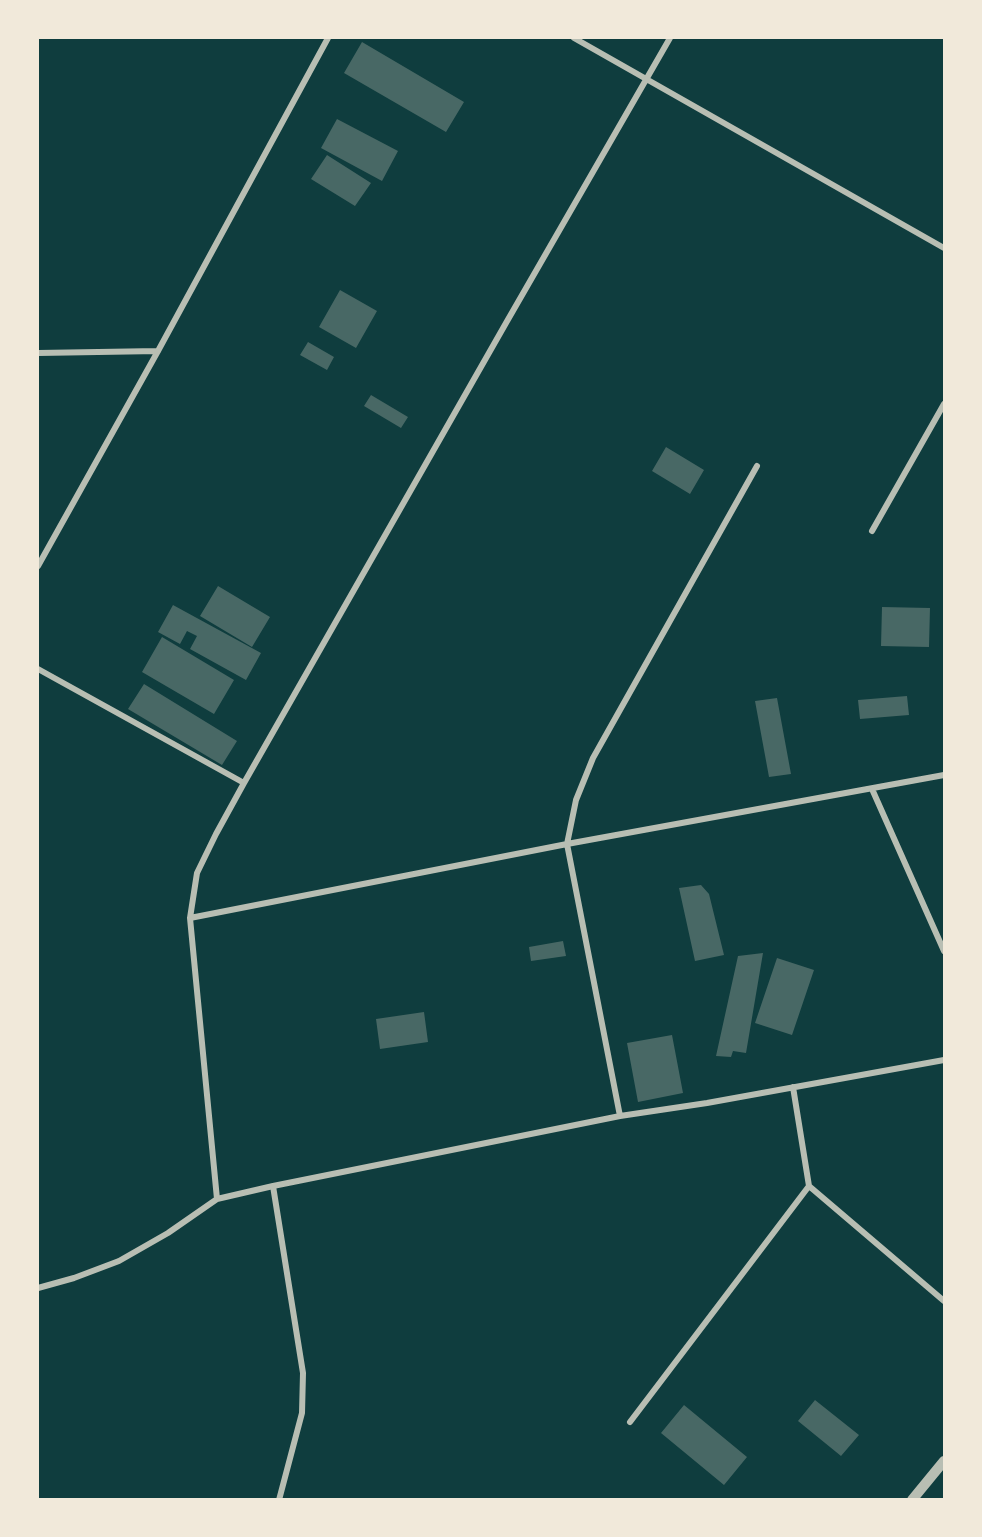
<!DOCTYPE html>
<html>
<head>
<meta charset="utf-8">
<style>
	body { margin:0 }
	#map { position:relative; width:982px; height:1537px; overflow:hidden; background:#0f3d3e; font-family:Arial,sans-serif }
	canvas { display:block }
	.frame { position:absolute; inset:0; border:39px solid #f1e9da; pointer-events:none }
</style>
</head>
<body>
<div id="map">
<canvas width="982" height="1537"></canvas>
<div class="frame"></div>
</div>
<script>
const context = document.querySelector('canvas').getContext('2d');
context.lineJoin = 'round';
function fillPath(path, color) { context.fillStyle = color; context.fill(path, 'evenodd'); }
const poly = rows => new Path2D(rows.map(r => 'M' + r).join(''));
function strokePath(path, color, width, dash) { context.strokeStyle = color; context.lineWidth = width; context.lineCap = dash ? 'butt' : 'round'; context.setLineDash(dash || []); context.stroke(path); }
fillPath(poly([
	[362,42,464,102,446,132,344,73],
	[337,119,398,151,382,181,321,148],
	[327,155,371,183,355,206,311,179],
	[340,290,377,311,356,348,319,327],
	[308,342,334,357,327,370,300,355],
	[371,395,408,417,401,428,364,406],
	[666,447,704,470,690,494,652,471],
	[218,586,270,617,252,647,200,616],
	[173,605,261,653,246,680,190,649,197,636,187,631,180,644,158,632],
	[882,607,930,608,929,647,881,646],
	[162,637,234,680,214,714,142,672],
	[144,684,237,741,222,765,128,709],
	[907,696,909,715,860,719,858,700],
	[777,698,791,774,769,777,755,701],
	[701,885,709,894,724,955,695,961,679,888],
	[563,941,566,956,531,961,529,947],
	[763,953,746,1053,733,1051,731,1057,716,1056,738,956],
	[777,958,814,970,792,1035,755,1023],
	[424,1012,428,1042,380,1049,376,1019],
	[672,1035,683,1093,638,1102,627,1043],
	[815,1400,859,1435,841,1456,798,1421],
	[684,1405,747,1457,724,1485,661,1433]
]), '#486865');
strokePath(poly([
	[574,38,944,248],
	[38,353,158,351],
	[872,531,944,404],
	[38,566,158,351,328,38],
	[38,669,244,783],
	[872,789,944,951],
	[190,918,567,844,944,775],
	[620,1116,567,844,576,800,593,758,757,466],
	[273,1186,303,1373,302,1413,279,1500],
	[809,1186,944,1301],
	[217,1199,190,918,197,873,216,834,244,783,506,323,670,38],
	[38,1288,74,1278,119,1261,168,1233,217,1199,273,1186,620,1116,707,1103,944,1060],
	[630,1422,809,1186,793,1087]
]), '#b8beb3', 6);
strokePath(poly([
	[912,1500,944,1461]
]), '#b8beb3', 10);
</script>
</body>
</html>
